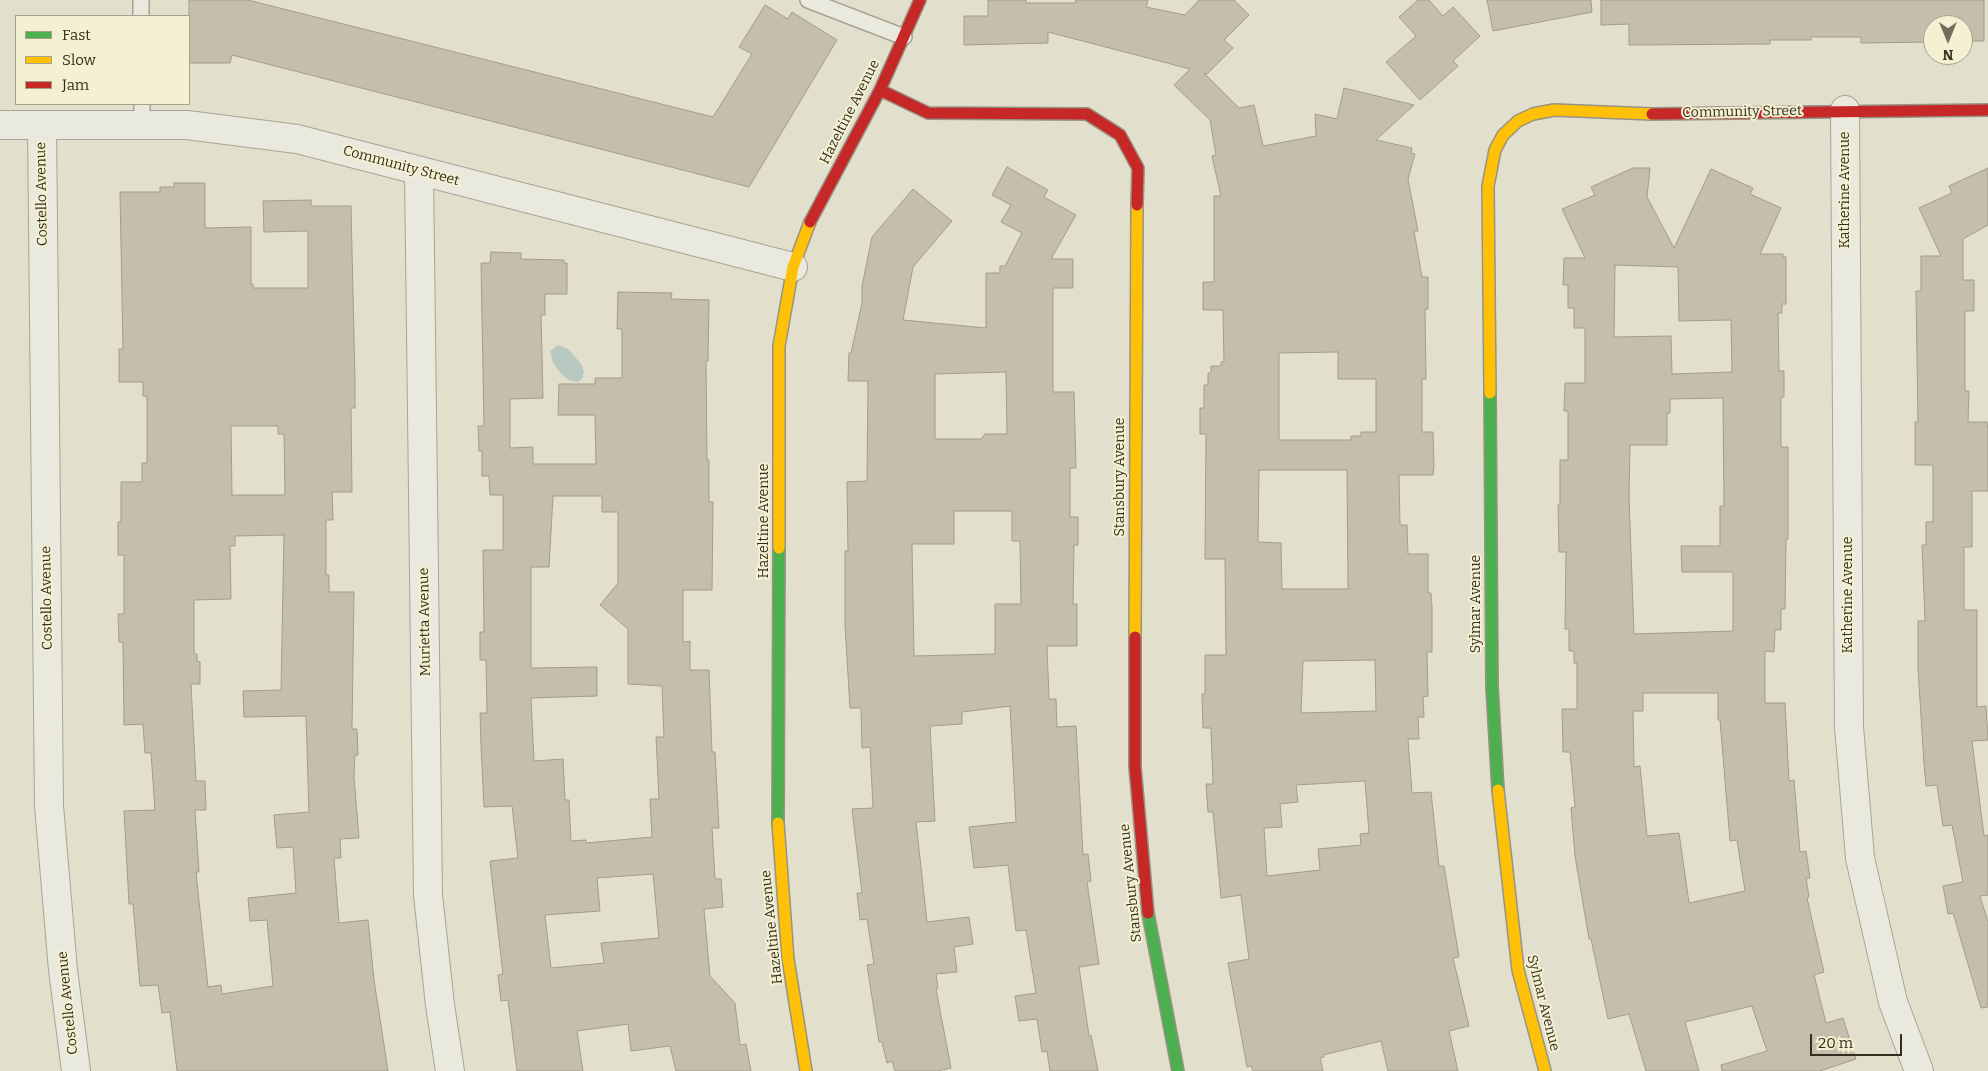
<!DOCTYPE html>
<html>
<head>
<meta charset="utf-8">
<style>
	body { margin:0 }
	#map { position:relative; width:1988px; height:1071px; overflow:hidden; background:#e2e0cc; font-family:Bitter,serif }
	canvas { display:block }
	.legend { position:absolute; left:15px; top:15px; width:175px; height:90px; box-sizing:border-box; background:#f4f0d2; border:1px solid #a8a28a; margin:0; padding:6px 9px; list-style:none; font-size:15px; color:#352d1e }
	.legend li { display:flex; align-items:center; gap:10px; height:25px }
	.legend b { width:25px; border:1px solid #a8a28a }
	.north { position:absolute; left:1923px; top:15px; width:50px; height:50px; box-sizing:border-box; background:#f4f0d2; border:1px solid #a8a28a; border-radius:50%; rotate:180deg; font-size:14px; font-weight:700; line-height:20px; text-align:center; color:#352d1e }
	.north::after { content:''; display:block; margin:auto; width:18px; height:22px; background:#726c5b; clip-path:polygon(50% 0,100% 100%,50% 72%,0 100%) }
	.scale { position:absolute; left:1810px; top:1034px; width:92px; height:22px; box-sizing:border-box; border:2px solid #352d1e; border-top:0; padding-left:6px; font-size:15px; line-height:18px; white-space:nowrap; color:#352d1e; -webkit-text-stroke:4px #f4f0d2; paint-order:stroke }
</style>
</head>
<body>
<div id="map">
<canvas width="1988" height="1071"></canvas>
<ul class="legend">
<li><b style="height:6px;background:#4caf50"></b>Fast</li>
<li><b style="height:6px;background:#ffc107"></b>Slow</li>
<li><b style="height:6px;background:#c62828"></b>Jam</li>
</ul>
<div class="north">N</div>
<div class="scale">20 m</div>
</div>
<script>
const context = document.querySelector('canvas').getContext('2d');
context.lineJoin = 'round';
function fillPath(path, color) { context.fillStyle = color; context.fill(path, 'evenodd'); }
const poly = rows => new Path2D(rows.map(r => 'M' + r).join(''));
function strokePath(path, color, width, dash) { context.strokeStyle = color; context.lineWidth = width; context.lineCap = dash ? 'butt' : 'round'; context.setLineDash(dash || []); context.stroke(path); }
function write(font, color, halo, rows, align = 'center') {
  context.font = font + ' Bitter,serif'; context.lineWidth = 4; context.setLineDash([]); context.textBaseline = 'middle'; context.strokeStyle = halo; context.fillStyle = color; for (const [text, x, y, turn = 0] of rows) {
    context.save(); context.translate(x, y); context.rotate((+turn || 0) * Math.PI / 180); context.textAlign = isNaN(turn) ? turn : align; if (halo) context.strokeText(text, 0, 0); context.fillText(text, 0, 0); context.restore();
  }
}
fillPath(poly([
	[558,345,568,349,582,365,584,372,582,379,578,382,570,381,562,375,553,363,550,351]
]), '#b7c9c1');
const building = poly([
	[189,0,248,0,713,117,752,54,739,47,765,5,788,19,792,12,837,40,749,187,232,55,230,63,189,63,189,0],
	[988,0,1026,0,1026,3,1075,3,1076,0,1148,0,1146,7,1185,15,1199,0,1234,0,1249,15,1224,40,1233,48,1207,74,1204,73,1239,108,1254,105,1263,146,1316,136,1315,114,1337,119,1344,88,1414,105,1376,140,1412,148,1411,153,1415,154,1408,179,1418,231,1414,231,1422,277,1428,277,1428,309,1425,309,1426,379,1422,379,1422,432,1433,432,1434,466,1433,475,1399,475,1400,525,1407,525,1408,554,1428,554,1428,593,1431,593,1432,606,1432,652,1427,652,1428,696,1423,697,1424,717,1418,717,1419,739,1408,739,1412,793,1431,792,1439,866,1444,866,1459,957,1453,958,1469,1026,1449,1031,1458,1071,1388,1071,1381,1041,1323,1055,1324,1057,1320,1058,1323,1071,1253,1071,1251,1066,1247,1067,1228,963,1249,959,1241,895,1221,898,1213,812,1208,812,1206,784,1213,784,1211,728,1203,728,1202,694,1205,694,1205,655,1226,655,1225,559,1205,559,1206,434,1200,434,1200,408,1204,408,1204,385,1208,385,1208,373,1211,373,1211,366,1221,366,1221,362,1224,362,1223,310,1203,310,1203,282,1214,282,1214,196,1221,196,1212,156,1216,155,1210,120,1174,85,1190,69,1048,32,1048,43,964,45,964,16,988,16,988,0],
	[1338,352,1338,379,1376,379,1376,432,1361,432,1361,436,1351,436,1351,440,1279,440,1279,353,1338,352],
	[1259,470,1347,470,1348,589,1282,589,1281,543,1258,542,1259,470],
	[1375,660,1376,711,1301,713,1303,661,1375,660],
	[1365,781,1369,833,1360,834,1361,845,1318,849,1320,870,1267,876,1264,828,1282,827,1280,804,1298,802,1296,785,1365,781],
	[1418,0,1429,0,1443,16,1453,7,1480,36,1453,61,1458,66,1420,100,1386,62,1416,36,1399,17,1418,0],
	[1487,0,1591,0,1592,12,1493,31,1487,0],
	[1601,0,1984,0,1984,41,1963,41,1963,25,1933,25,1933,42,1861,43,1861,37,1811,37,1811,40,1770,40,1770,44,1629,45,1629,24,1601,25,1601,0],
	[1007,167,1048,190,1044,197,1076,215,1051,259,1073,259,1073,288,1053,288,1053,392,1074,392,1076,468,1070,468,1070,517,1078,517,1078,545,1074,545,1073,604,1077,604,1077,646,1047,646,1049,699,1056,699,1057,727,1076,726,1083,855,1088,854,1091,881,1087,882,1099,964,1079,967,1089,1036,1091,1035,1098,1071,1050,1071,1047,1051,1042,1052,1037,1019,1019,1021,1015,996,1036,993,1026,930,1016,931,1008,865,974,868,969,827,1016,822,1010,706,962,712,962,724,930,726,935,821,916,822,927,922,969,917,973,944,954,947,957,972,936,974,938,988,936,989,951,1068,937,1071,895,1071,892,1061,887,1063,882,1042,879,1042,867,965,874,964,867,919,860,920,857,893,862,893,852,809,873,808,870,747,862,748,861,708,850,708,845,625,845,551,848,551,847,482,867,481,868,381,848,381,849,353,851,353,862,303,862,286,872,237,913,189,952,221,913,267,903,320,986,328,986,273,1000,273,1000,266,1005,266,1022,233,1001,222,1011,205,992,195,1007,167],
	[1006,372,1007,434,985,434,981,439,935,439,935,374,1006,372],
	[954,511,1012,511,1012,541,1020,541,1021,604,995,604,995,654,914,656,912,544,954,544,954,511],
	[1633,168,1650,168,1647,197,1674,248,1711,169,1753,188,1750,194,1781,208,1760,254,1783,254,1783,257,1786,257,1786,304,1782,304,1782,313,1778,313,1779,371,1784,371,1784,397,1781,397,1781,447,1788,447,1788,539,1786,539,1785,609,1781,609,1781,630,1775,630,1774,652,1765,651,1765,703,1785,703,1789,781,1794,780,1800,852,1806,851,1810,878,1806,878,1809,897,1807,898,1824,972,1814,975,1826,1023,1843,1018,1856,1059,1820,1071,1722,1071,1721,1065,1767,1051,1752,1006,1685,1022,1699,1071,1646,1071,1629,1014,1608,1019,1591,939,1589,939,1575,856,1571,808,1575,807,1570,752,1563,752,1562,709,1577,709,1577,663,1574,663,1574,651,1569,651,1569,629,1565,629,1566,552,1559,552,1558,505,1560,505,1560,460,1568,460,1568,411,1564,411,1565,383,1585,383,1585,328,1574,328,1574,308,1568,308,1568,285,1563,285,1564,258,1585,258,1562,209,1595,195,1591,187,1633,168],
	[1615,265,1678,267,1679,321,1731,320,1732,372,1672,374,1671,336,1614,337,1615,265],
	[1723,398,1724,506,1720,506,1720,546,1681,546,1682,572,1733,572,1733,631,1634,634,1629,497,1630,445,1667,445,1667,413,1670,413,1670,399,1723,398],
	[1643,693,1718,693,1718,720,1720,720,1730,841,1737,840,1745,891,1689,903,1679,833,1647,836,1640,766,1634,767,1633,711,1643,711,1643,693],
	[1988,168,1988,225,1963,239,1963,280,1974,280,1974,311,1965,311,1965,391,1969,391,1968,422,1987,422,1988,430,1988,491,1972,491,1972,547,1964,547,1964,610,1977,610,1977,707,1986,706,1988,740,1972,741,1984,836,1988,835,1988,895,1980,896,1988,922,1988,1007,1981,1008,1953,913,1948,914,1943,886,1963,882,1952,825,1943,826,1937,785,1926,786,1924,764,1918,668,1918,621,1925,621,1922,545,1926,545,1926,522,1933,522,1933,465,1915,465,1915,422,1918,422,1916,291,1921,291,1921,256,1941,256,1919,208,1952,193,1949,186,1988,168],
	[174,183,205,183,205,228,251,227,251,284,253,284,253,288,308,288,308,231,264,232,263,201,311,200,311,206,351,206,355,381,355,408,351,408,352,492,332,492,333,520,326,520,326,575,329,575,329,592,354,592,352,729,357,729,358,755,355,755,354,777,359,838,340,839,341,858,334,858,339,923,368,920,374,980,388,1071,177,1071,170,1012,162,1013,158,985,140,986,133,904,129,904,124,811,155,810,151,753,145,753,143,724,124,725,123,642,119,642,118,614,124,614,124,555,118,555,118,522,121,522,121,482,142,482,142,463,147,463,147,396,143,396,143,382,119,382,119,349,123,349,120,192,160,192,160,187,174,187,174,183],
	[231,426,278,426,278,434,284,434,285,495,232,495,231,426],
	[284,535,281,690,243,691,244,717,306,716,309,812,274,815,277,848,293,847,296,893,248,898,250,921,267,920,273,986,222,994,221,985,208,987,196,872,199,872,195,810,206,810,205,781,196,781,191,684,200,684,200,662,197,661,197,654,194,654,194,600,231,599,230,546,235,546,235,536,284,535],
	[491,252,521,253,521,259,564,260,564,263,567,263,567,294,545,294,545,315,541,315,543,398,510,399,510,448,533,447,533,464,596,464,595,415,558,415,559,384,595,384,595,378,622,378,622,329,617,329,618,292,672,293,671,299,709,300,708,361,706,361,707,460,709,460,709,502,713,502,712,590,683,590,683,642,690,641,690,670,709,670,712,752,715,752,719,828,712,828,715,879,721,879,723,907,704,909,710,976,735,1003,740,1045,746,1044,751,1071,676,1071,670,1046,631,1051,628,1024,577,1031,583,1071,517,1071,508,1000,501,1001,498,975,503,974,490,861,518,858,512,806,484,807,481,746,480,713,487,713,486,660,480,660,480,632,484,632,483,550,503,550,503,495,490,495,489,476,482,476,482,451,479,451,478,426,484,426,481,263,490,263,491,252],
	[553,496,602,496,602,512,618,512,618,583,600,605,628,629,628,684,662,686,664,737,656,737,659,799,650,799,652,837,586,843,586,840,571,841,569,800,565,800,563,759,534,761,531,698,597,696,597,667,531,668,531,567,549,567,553,496],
	[653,874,659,938,601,943,604,963,551,968,545,915,600,911,597,878,653,874]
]);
fillPath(building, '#c6bead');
strokePath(building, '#a29c8b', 1);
const lane = poly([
	[141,0,141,16],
	[808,0,904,37],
	[142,104,142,125]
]);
const street = poly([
	[1845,110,1849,727,1860,858,1893,1002,1919,1071],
	[0,125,187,125,297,139,793,267],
	[42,125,49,806,63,970,76,1071],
	[419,171,428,895,440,1005,450,1071]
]);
const fast = poly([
	[1490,393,1492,687,1498,790],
	[778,823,779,548],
	[1148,913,1178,1071]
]);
const slow = poly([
	[1490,393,1488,186,1495,150,1503,135,1518,121,1533,114,1554,110,1652,114],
	[779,548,779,346,793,267,810,222],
	[1135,637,1137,205],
	[1498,790,1518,970,1545,1071],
	[778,823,788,959,806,1071]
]);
const jam = poly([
	[880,90,928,113,1087,114,1120,135,1138,168,1137,205],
	[1652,114,1988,110],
	[810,222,880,90,920,0],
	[1135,637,1135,767,1148,913]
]);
strokePath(lane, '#a7a495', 18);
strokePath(street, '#a7a495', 30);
strokePath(fast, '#979385', 14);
strokePath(slow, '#979385', 14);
strokePath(jam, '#979385', 14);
strokePath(lane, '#eae9dd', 15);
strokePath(street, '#eae9dd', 28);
strokePath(fast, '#4caf50', 11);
strokePath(slow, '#ffc107', 11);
strokePath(jam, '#c62828', 11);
write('14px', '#352d1e', '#f4f0d2', [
	["Hazeltine Avenue",850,112,-63],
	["Community Street",1742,112,-1],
	["Community Street",401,166,15],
	["Katherine Avenue",1845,190,-90],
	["Costello Avenue",42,194,-91],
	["Stansbury Avenue",1120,477,-90],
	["Hazeltine Avenue",764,521,-90],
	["Katherine Avenue",1848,595,-90],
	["Costello Avenue",47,598,-91],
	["Sylmar Avenue",1476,604,-90],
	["Murietta Avenue",425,622,-91],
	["Stansbury Avenue",1131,883,-96],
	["Hazeltine Avenue",772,927,-96],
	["Costello Avenue",68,1003,-96],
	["Sylmar Avenue",1543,1003,76]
]);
</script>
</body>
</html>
